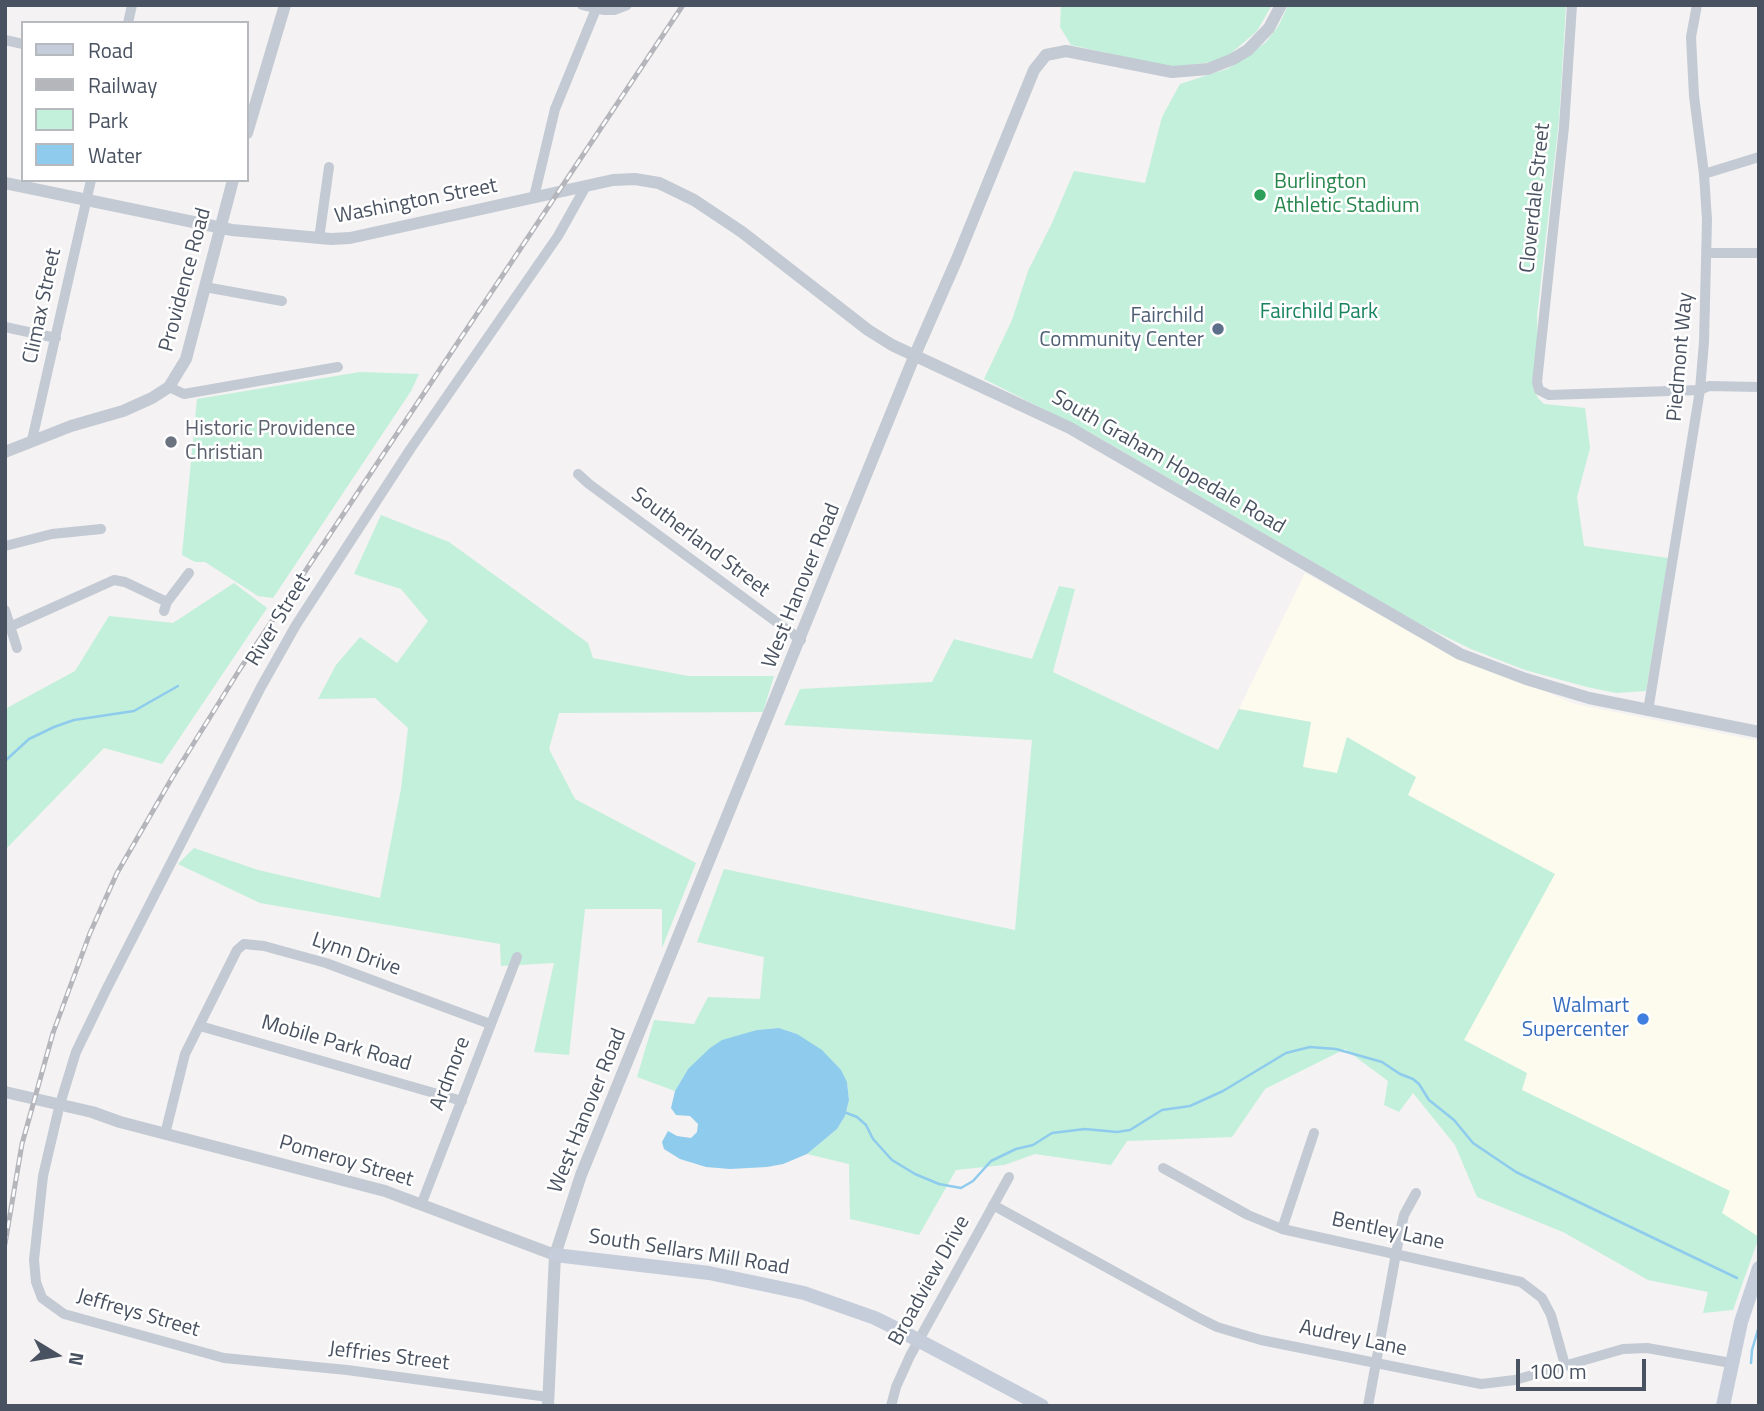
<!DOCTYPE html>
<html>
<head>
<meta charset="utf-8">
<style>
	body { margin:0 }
	#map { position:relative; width:1764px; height:1411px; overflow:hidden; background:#f4f2f2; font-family:"Titillium Web",sans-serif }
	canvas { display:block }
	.frame { position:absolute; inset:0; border:7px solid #495260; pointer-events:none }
	.legend { position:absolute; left:21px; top:21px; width:228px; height:161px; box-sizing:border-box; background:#fff; border:2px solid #b6babf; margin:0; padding:9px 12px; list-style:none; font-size:21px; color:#495260 }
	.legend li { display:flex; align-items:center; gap:14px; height:35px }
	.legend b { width:35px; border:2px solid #b6babf }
	.north { position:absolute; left:21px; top:1320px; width:70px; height:70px; -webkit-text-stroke:5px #fff; paint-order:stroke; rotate:101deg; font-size:19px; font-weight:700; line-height:28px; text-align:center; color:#495260 }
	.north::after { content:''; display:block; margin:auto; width:24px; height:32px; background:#495260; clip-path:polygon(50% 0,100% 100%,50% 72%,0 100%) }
	.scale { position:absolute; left:1516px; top:1359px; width:130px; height:32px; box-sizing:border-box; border:4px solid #495260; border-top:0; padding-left:9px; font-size:21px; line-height:24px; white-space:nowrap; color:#495260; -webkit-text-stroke:5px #fff; paint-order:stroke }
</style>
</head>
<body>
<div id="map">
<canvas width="1764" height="1411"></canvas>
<div class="frame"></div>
<ul class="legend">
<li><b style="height:9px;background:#c5ccda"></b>Road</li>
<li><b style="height:9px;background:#b4b6bc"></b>Railway</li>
<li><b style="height:19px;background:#c2f0db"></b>Park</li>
<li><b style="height:19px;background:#8fcbed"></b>Water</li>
</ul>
<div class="north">N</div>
<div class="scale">100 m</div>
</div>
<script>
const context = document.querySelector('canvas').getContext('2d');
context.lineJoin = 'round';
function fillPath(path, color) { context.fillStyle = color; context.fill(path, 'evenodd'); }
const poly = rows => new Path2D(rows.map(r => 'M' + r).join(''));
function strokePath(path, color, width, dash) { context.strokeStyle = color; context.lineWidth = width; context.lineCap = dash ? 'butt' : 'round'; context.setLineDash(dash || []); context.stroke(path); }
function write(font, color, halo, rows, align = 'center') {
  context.font = font + ' "Titillium Web",sans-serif'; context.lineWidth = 5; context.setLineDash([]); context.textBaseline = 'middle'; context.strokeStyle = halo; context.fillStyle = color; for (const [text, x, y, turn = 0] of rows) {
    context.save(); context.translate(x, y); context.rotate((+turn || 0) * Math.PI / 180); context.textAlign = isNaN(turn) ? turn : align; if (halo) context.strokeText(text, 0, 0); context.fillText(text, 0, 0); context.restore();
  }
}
fillPath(poly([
	[1305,573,1430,643,1575,704,1759,741,1759,1237,1722,1213,1729,1191,1522,1090,1527,1073,1416,1015,1505,849,1408,795,1415,777,1347,738,1337,773,1303,767,1311,722,1239,709]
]), '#fdfbee');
fillPath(poly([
	[1061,5,1272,5,1257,31,1229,55,1212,62,1181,66,1166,66,1071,45,1060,27],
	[1288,5,1407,5,1414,7,1415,5,1566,5,1559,120,1537,316,1538,347,1533,388,1538,398,1544,404,1585,408,1590,448,1577,497,1584,546,1668,558,1646,691,1616,693,1587,687,1525,670,1471,649,1418,623,1091,433,984,379,1012,320,1028,271,1052,223,1074,171,1145,183,1162,117,1180,84,1227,69,1248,56,1266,42,1279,25],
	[360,372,419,374,411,391,273,598,258,596,205,562,195,562,182,555,197,399],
	[381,515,449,542,588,643,593,658,688,676,774,676,763,712,559,713,549,749,575,799,696,863,662,948,662,909,585,909,569,1055,534,1052,554,963,501,966,500,944,260,903,178,864,194,848,258,870,380,898,401,789,408,728,375,698,318,699,336,665,360,637,397,663,428,621,401,589,354,574],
	[234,583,267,608,162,764,104,748,5,850,5,709,75,671,109,616,173,623],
	[1059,586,1075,589,1053,672,1218,750,1239,709,1311,722,1303,767,1337,773,1347,737,1416,777,1408,795,1555,874,1464,1040,1527,1073,1522,1090,1730,1191,1722,1213,1759,1237,1733,1310,1703,1313,1708,1292,1648,1280,1563,1232,1477,1197,1455,1145,1413,1093,1399,1112,1384,1105,1388,1081,1345,1049,1265,1089,1232,1137,1127,1141,1111,1165,1035,1154,1004,1165,956,1170,919,1235,850,1219,849,1164,807,1154,837,1129,845,1116,849,1100,847,1082,797,1034,779,1028,757,1030,688,1069,675,1091,637,1077,654,1020,694,1024,708,997,760,999,764,957,697,942,724,869,1015,930,1032,740,784,725,800,689,932,682,954,639,1032,659]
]), '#c2f0db');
fillPath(poly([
	[779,1028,797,1034,822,1050,841,1070,847,1082,849,1100,845,1116,837,1129,807,1154,783,1164,767,1167,730,1169,706,1167,680,1159,664,1149,662,1142,668,1131,677,1136,691,1138,697,1132,698,1124,690,1116,676,1115,671,1108,675,1091,688,1069,710,1048,722,1040,757,1030]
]), '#8fcbed');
strokePath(poly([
	[5,761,29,739,54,727,74,720,134,711,178,686],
	[844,1112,857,1117,866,1125,873,1139,892,1160,915,1174,939,1184,961,1188,973,1181,991,1161,1016,1149,1033,1145,1052,1133,1085,1129,1117,1132,1130,1130,1162,1110,1190,1106,1223,1091,1286,1053,1310,1047,1336,1049,1382,1062,1400,1074,1413,1079,1419,1084,1429,1100,1454,1120,1473,1143,1516,1172,1737,1278],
	[1751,1363,1752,1350,1759,1326]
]), '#8fcbed', 2.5);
strokePath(poly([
	[582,5,603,10,614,10,627,5],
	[1572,5,1564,127,1537,382,1539,390,1549,395,1700,390,1709,386,1759,387],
	[128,23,132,5],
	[5,40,23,44],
	[1704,174,1759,157],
	[534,197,555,109,596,9],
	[319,239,329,167],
	[1708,253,1759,253],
	[205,287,282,301],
	[5,327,56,338],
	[169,387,184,394,338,367],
	[32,440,91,180],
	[578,474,589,484,801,640],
	[5,546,52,534,101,529],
	[5,610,17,648],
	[164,611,167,602,189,573],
	[5,629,114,580,125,582,167,602],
	[1648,711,1700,390,1704,342,1707,220,1704,174,1694,96,1691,37,1697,5],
	[200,1026,462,1101],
	[60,1104,76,1052,107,988,261,687,296,625,411,448,558,236,586,186],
	[58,1112,43,1176,34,1260,36,1282,42,1298,64,1314,224,1358,347,1370,548,1397],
	[165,1134,185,1054,237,950,244,944,264,946,326,963,490,1024],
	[1163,1168,1248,1215,1282,1229,1521,1282,1542,1298,1551,1315,1565,1365],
	[421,1205,517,957],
	[993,1205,1197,1317,1217,1327,1261,1340,1481,1384,1515,1380,1623,1349,1647,1348,1731,1363],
	[1282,1229,1314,1133],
	[891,1406,896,1387,910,1356,1009,1177],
	[1368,1406,1400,1232,1404,1215,1416,1193]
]), '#c3cad3', 10);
strokePath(poly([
	[247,133,285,5],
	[5,183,232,230,331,239,350,238,613,180,635,179,659,183,694,200,742,232,868,330,892,345,1070,428,1460,654,1526,679,1589,698,1759,732],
	[5,452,71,426,123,411,152,398,169,387,186,359,233,180],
	[5,1092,92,1112,120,1122,385,1191,555,1255],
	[548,1406,555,1255,581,1175,914,357,957,259,1034,70,1046,55,1066,51,1172,72,1208,69,1233,59,1248,50,1269,28,1281,5]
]), '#c3cad3', 12);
strokePath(poly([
	[555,1255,709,1273,804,1293,875,1318,899,1330,1042,1406],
	[1723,1406,1741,1322,1759,1268]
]), '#c5ccda', 14);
const rail = poly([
	[5,1244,22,1144,53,1033,90,933,117,873,172,778,240,669,683,5]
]);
strokePath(rail, '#b4b6bc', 5);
strokePath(rail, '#fff', 2.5, [8]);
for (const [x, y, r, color] of [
	[1260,195,7,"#2e9e5b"],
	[1218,329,7,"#5c6f8a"],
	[171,442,7,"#6b7280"],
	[1643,1019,7,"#3f7fe0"]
]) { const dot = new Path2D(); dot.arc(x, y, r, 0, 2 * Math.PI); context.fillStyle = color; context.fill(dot); strokePath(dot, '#fff', 2.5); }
write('21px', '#27864d', '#fff', [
	["Burlington",1274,183],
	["Athletic Stadium",1274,207]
], 'left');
write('21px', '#495260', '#fff', [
	["Cloverdale Street",1536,198,-84],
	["Washington Street",416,202,-11],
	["Providence Road",186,280,-75],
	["Climax Street",43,306,-78],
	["Piedmont Way",1681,357,-85],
	["South Graham Hopedale Road",1168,463,30],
	["Southerland Street",700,543,37],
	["West Hanover Road",802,586,-68],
	["River Street",279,620,-59],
	["Lynn Drive",356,955,19],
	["Mobile Park Road",336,1044,16],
	["Ardmore",451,1074,-69],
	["West Hanover Road",588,1111,-68],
	["Pomeroy Street",346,1162,16],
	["Bentley Lane",1388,1232,12],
	["South Sellars Mill Road",689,1253,9],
	["Broadview Drive",930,1281,-61],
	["Jeffreys Street",138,1314,16],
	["Audrey Lane",1353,1339,12],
	["Jeffries Street",389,1357,7]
]);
write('21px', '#18845f', '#fff', [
	["Fairchild Park",1319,313]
]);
write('21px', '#4e5e75', '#fff', [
	["Fairchild",1204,317],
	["Community Center",1204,341]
], 'right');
write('21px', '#5b616d', '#fff', [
	["Historic Providence",185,430],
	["Christian",185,454]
], 'left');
write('21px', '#366cbe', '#fff', [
	["Walmart",1629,1007],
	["Supercenter",1629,1031]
], 'right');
</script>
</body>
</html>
